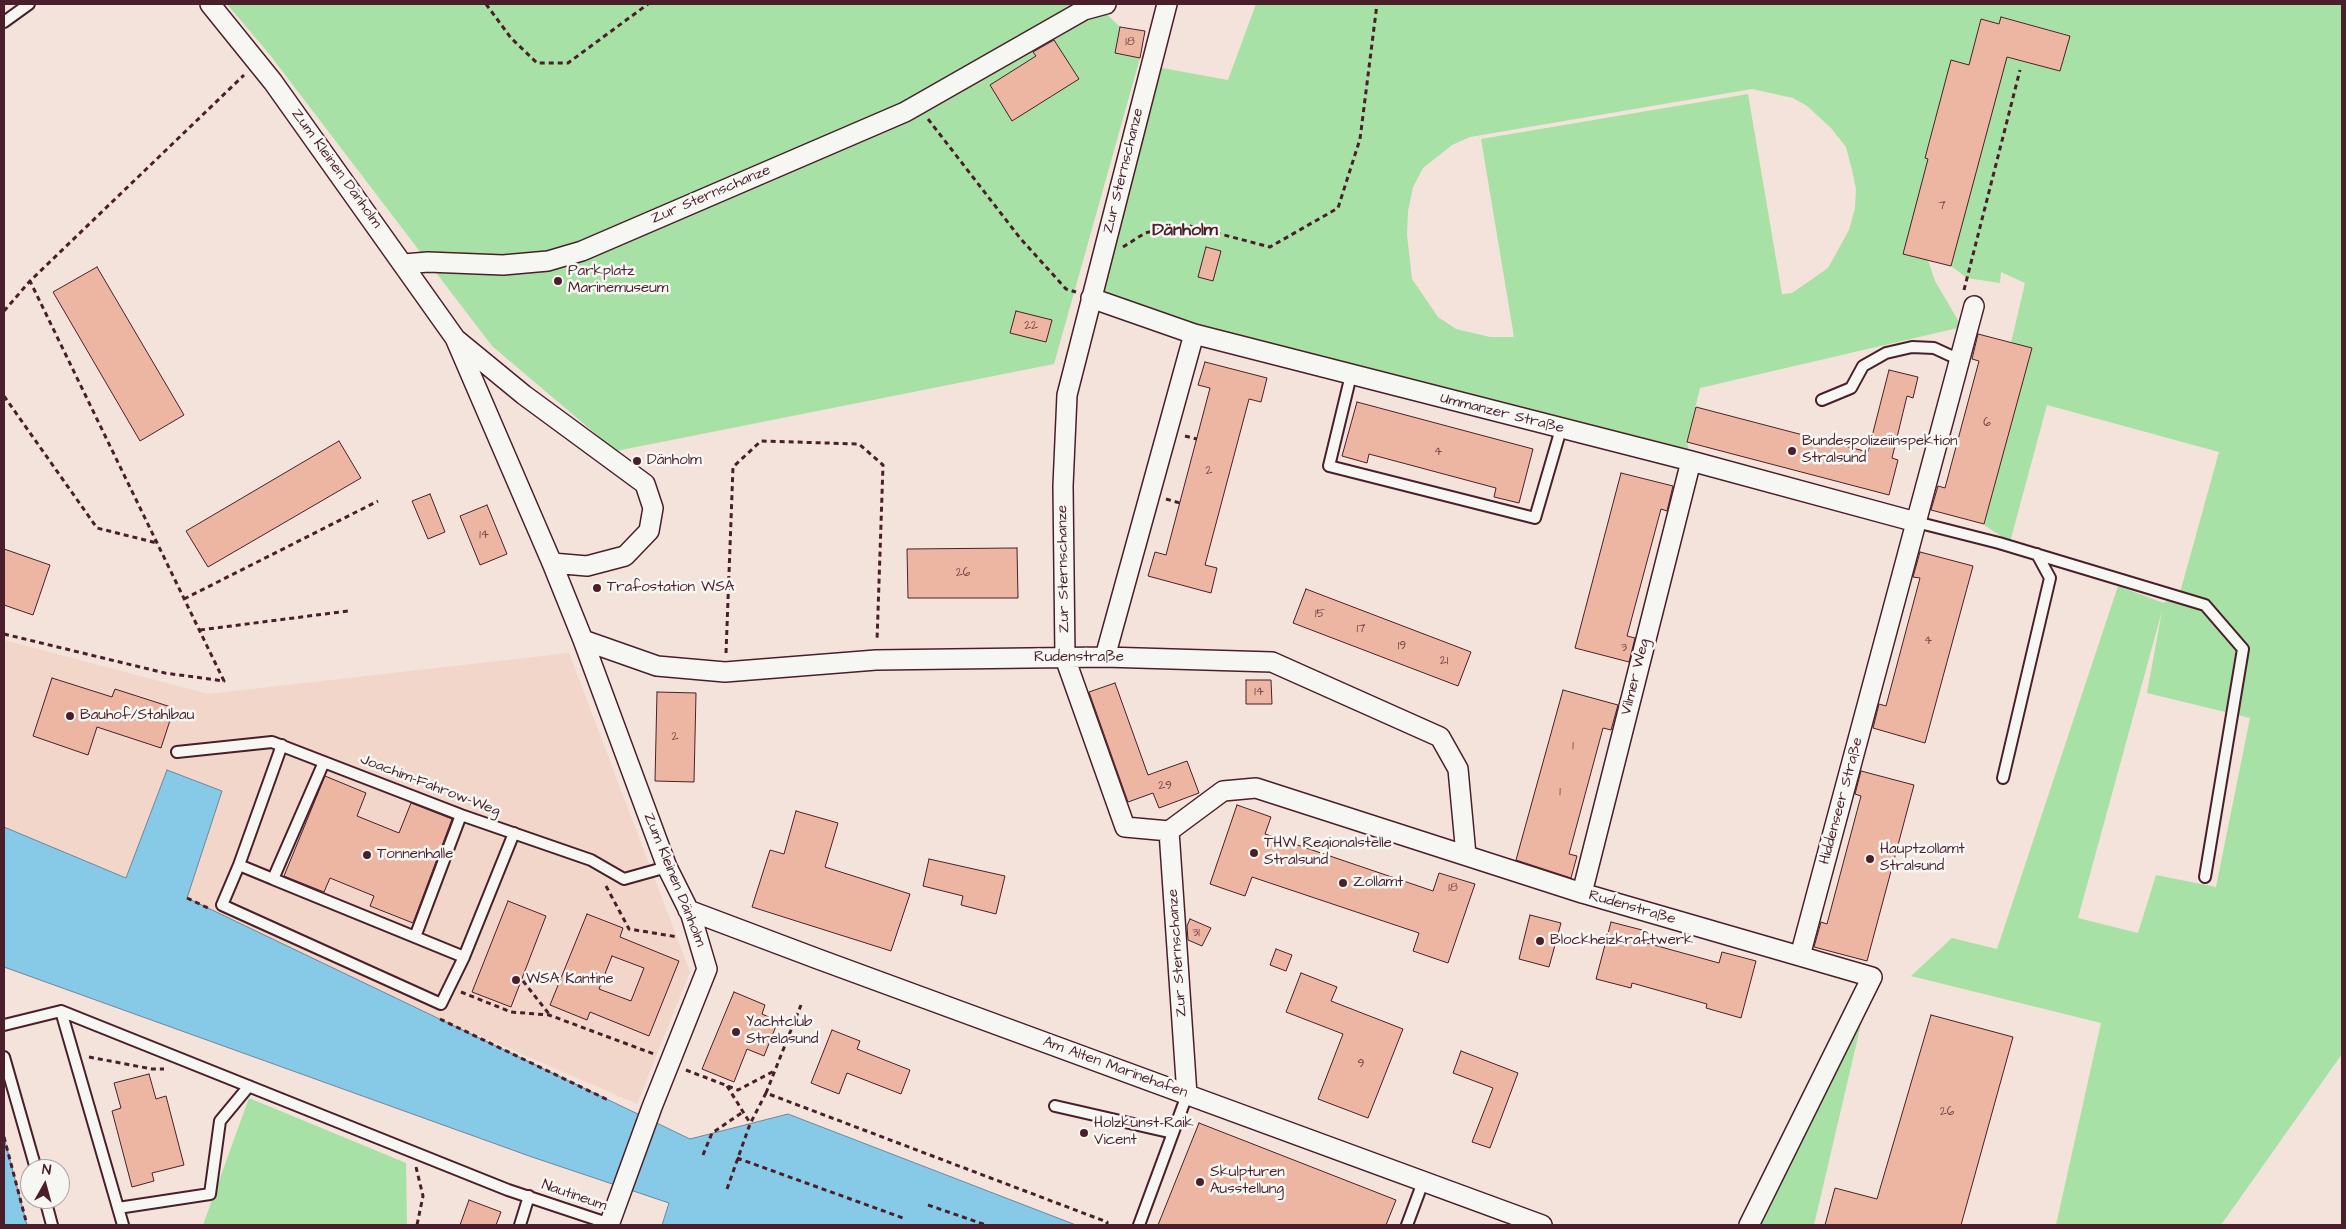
<!DOCTYPE html>
<html>
<head>
<meta charset="utf-8">
<style>
	body { margin:0 }
	#map { position:relative; width:2346px; height:1229px; overflow:hidden; background:#f3e3da; font-family:"Architects Daughter",sans-serif }
	canvas { display:block }
	.frame { position:absolute; inset:0; border:5px solid #4a1f2b; pointer-events:none }
	.north { position:absolute; left:20px; top:1159px; width:50px; height:50px; box-sizing:border-box; background:#f6f6f2; border:1px solid #b1a0a2; border-radius:50%; rotate:7deg; font-size:14px; font-weight:700; line-height:20px; text-align:center; color:#4a1f2b }
	.north::after { content:''; display:block; margin:auto; width:18px; height:22px; background:#4a1f2b; clip-path:polygon(50% 0,100% 100%,50% 72%,0 100%) }
</style>
</head>
<body>
<div id="map">
<canvas width="2346" height="1229"></canvas>
<div class="frame"></div>
<div class="north">N</div>
</div>
<script>
const context = document.querySelector('canvas').getContext('2d');
context.lineJoin = 'round';
function fillPath(path, color) { context.fillStyle = color; context.fill(path, 'evenodd'); }
const poly = rows => new Path2D(rows.map(r => 'M' + r).join(''));
function strokePath(path, color, width, dash) { context.strokeStyle = color; context.lineWidth = width; context.lineCap = dash ? 'butt' : 'round'; context.setLineDash(dash || []); context.stroke(path); }
function write(font, color, halo, rows, align = 'center') {
  context.font = font + ' "Architects Daughter",sans-serif'; context.lineWidth = 5; context.setLineDash([]); context.textBaseline = 'middle'; context.strokeStyle = halo; context.fillStyle = color; for (const [text, x, y, turn = 0] of rows) {
    context.save(); context.translate(x, y); context.rotate((+turn || 0) * Math.PI / 180); context.textAlign = isNaN(turn) ? turn : align; if (halo) context.strokeText(text, 0, 0); context.fillText(text, 0, 0); context.restore();
  }
}
fillPath(poly([
	[4,640,208,694,569,653,690,972,637,1104,4,829]
]), '#f1d6c9');
fillPath(poly([
	[227,4,1096,4,1120,27,1115,53,1140,58,1054,364,616,451,492,346,270,55],
	[1256,4,2342,4,2342,1054,2221,1225,2056,1225,2101,1023,1911,976,1952,938,1997,949,2118,586,2164,603,2181,589,2219,452,2047,405,2010,542,1984,525,2031,349,2011,343,2025,283,2001,272,2000,283,1967,278,1951,266,2002,75,1993,54,2060,71,2069,35,2002,17,1999,24,1981,19,1969,65,1951,61,1925,157,1928,159,1928,260,1935,281,1962,327,1700,388,1687,442,1691,461,1091,298,1151,66,1228,80],
	[1752,89,1793,98,1807,106,1831,128,1846,147,1852,170,1856,189,1855,208,1849,230,1828,268,1792,293,1776,295,1782,294,1748,94,1481,139,1514,337,1490,337,1456,329,1438,317,1412,279,1407,235,1408,211,1413,187,1423,168,1452,145,1470,137],
	[2162,611,2147,693,2250,718,2216,887,2156,875,2138,933,2078,918],
	[1872,977,1814,1225,1749,1225],
	[249,1098,406,1163,407,1225,203,1225]
]), '#a7e1a5');
const water = poly([
	[167,770,222,791,187,898,690,1139,788,1114,1076,1225,662,1225,669,1203,532,1157,4,967,4,827,126,878,167,770],
	[4,1137,27,1225,4,1225,4,1137]
]);
fillPath(water, '#86cae7');
strokePath(water, '#6e869c', 1);
const building = poly([
	[2001,17,2070,36,2060,71,2007,57,1951,266,1903,254,1928,159,1925,158,1951,60,1969,65,1981,19,1999,24,2001,17],
	[1120,27,1145,31,1140,58,1115,53,1120,27],
	[1054,40,1079,79,1012,121,990,85,1036,56,1033,52,1054,40],
	[1206,247,1221,251,1213,281,1198,277,1206,247],
	[97,267,184,415,140,441,53,292,97,267],
	[1016,311,1052,320,1046,342,1010,333,1016,311],
	[1978,334,2032,348,1984,524,1931,510,1938,486,1945,488,1979,361,1972,359,1978,334],
	[1205,362,1267,378,1261,402,1249,399,1205,565,1217,568,1211,593,1148,576,1155,552,1166,555,1210,388,1198,385,1205,362],
	[1889,370,1918,377,1913,398,1907,396,1892,458,1898,460,1889,495,1687,442,1696,407,1868,452,1889,370],
	[1357,402,1533,449,1519,503,1494,497,1496,488,1369,454,1367,463,1342,456,1357,402],
	[339,441,361,478,208,567,186,531,339,441],
	[1621,473,1673,486,1667,511,1661,509,1627,636,1635,638,1629,662,1575,648,1621,473],
	[430,494,445,532,428,539,412,501,430,494],
	[487,505,507,554,480,565,460,516,487,505],
	[1017,548,1018,598,908,598,907,549,1017,548],
	[4,549,50,565,33,615,4,605,4,549],
	[1920,552,1973,566,1925,743,1873,728,1879,704,1886,706,1920,578,1913,577,1920,552],
	[1306,589,1471,652,1458,686,1293,623,1306,589],
	[52,678,112,697,115,689,174,708,161,748,97,727,88,755,33,736,52,678],
	[1246,680,1271,680,1272,704,1246,704,1246,680],
	[1115,683,1148,775,1187,761,1199,793,1159,808,1153,793,1128,802,1089,692,1115,683],
	[1563,690,1618,705,1611,730,1603,728,1569,854,1577,856,1571,878,1516,860,1563,690],
	[657,692,696,693,694,782,655,781,657,692],
	[1861,771,1914,785,1867,961,1814,947,1821,922,1827,924,1861,796,1855,794,1861,771],
	[325,776,366,793,357,816,399,833,411,803,452,819,413,923,370,906,374,896,330,878,324,892,284,876,325,776],
	[1237,805,1271,817,1265,834,1433,891,1439,873,1475,884,1448,963,1413,951,1419,933,1252,877,1245,896,1210,884,1237,805],
	[796,811,838,823,825,867,910,894,891,951,752,907,770,850,784,854,796,811],
	[929,859,1005,876,996,914,961,905,963,896,923,886,929,859],
	[508,901,546,916,511,1007,472,992,508,901],
	[587,914,623,928,620,937,679,961,649,1036,590,1012,587,1020,550,1005,587,914],
	[612,956,644,968,631,1001,599,989,612,956],
	[1530,915,1561,923,1549,967,1519,959,1530,915],
	[1190,919,1211,928,1202,946,1188,940,1187,926,1190,919],
	[1611,922,1646,931,1643,942,1719,963,1722,952,1756,961,1741,1018,1706,1008,1707,1004,1632,983,1631,988,1596,979,1611,922],
	[1276,949,1292,955,1286,971,1270,965,1276,949],
	[1301,973,1337,987,1331,1001,1403,1029,1368,1118,1318,1099,1343,1034,1286,1012,1301,973],
	[734,992,765,1005,762,1014,778,1021,764,1056,747,1049,734,1082,702,1069,734,992],
	[1931,1015,2013,1037,1961,1225,1825,1225,1835,1188,1877,1199,1931,1015],
	[832,1030,860,1041,857,1049,910,1070,901,1094,847,1073,839,1094,811,1083,832,1030],
	[1461,1051,1518,1073,1490,1148,1472,1142,1493,1088,1453,1073,1461,1051],
	[149,1074,156,1099,166,1096,184,1165,152,1173,154,1181,132,1187,112,1111,121,1108,114,1083,149,1074],
	[1199,1123,1396,1200,1386,1225,1158,1225,1199,1123],
	[469,1200,501,1212,496,1225,460,1225,469,1200]
]);
fillPath(building, '#edb6a2');
strokePath(building, '#4a1f2b', 1);
const service = poly([
	[4,22,29,4],
	[1351,375,1329,466,1535,518,1561,429],
	[1822,400,1851,388,1863,366,1886,353,1912,347,1934,348,1960,360],
	[1916,522,1999,543,2205,605,2243,649,2205,877],
	[177,752,272,742,461,815,591,860,624,879,667,867],
	[324,762,273,879,464,957,514,833],
	[2003,778,2050,578,2037,554],
	[239,865,282,745],
	[273,879,239,865,222,905,441,1004,464,957],
	[415,937,461,815],
	[61,1011,123,1225],
	[4,1025,61,1011,508,1190,610,1224],
	[4,1057,36,1169],
	[1055,1106,1173,1133],
	[45,1199,52,1225],
	[118,1208,210,1194,220,1121,249,1086],
	[520,1225,529,1196],
	[1139,1225,1187,1095],
	[1407,1225,1423,1182]
]);
const minor = poly([
	[210,4,273,82,455,338,552,563,583,640,667,867,691,915,707,969,652,1107,609,1225],
	[1167,4,1067,395,1063,486,1065,658,1125,827,1169,831,1187,1095],
	[404,264,428,262,503,265,548,261,582,251,905,112,1084,10,1106,4],
	[1091,298,1194,334,1691,461,1916,522],
	[457,340,524,395,645,484,653,508,649,531,625,556,587,566,552,563],
	[583,640,657,666,725,672,876,660,1105,657,1272,662,1440,737,1458,769,1466,855],
	[1105,657,1194,334],
	[1169,831,1223,791,1256,788,1582,893,1872,977,1749,1225],
	[1582,893,1691,461],
	[688,910,818,959,1542,1225],
	[1800,956,1974,306]
]);
strokePath(service, '#4a1f2b', 14);
strokePath(minor, '#4a1f2b', 22);
strokePath(poly([
	[486,4,511,38,537,63,568,63,648,4],
	[928,119,1020,238,1066,289,1076,292],
	[1123,247,1145,233,1182,224,1270,247,1338,208,1360,139,1377,4],
	[1964,290,2020,70],
	[4,311,30,281,244,75],
	[4,396,97,528,157,543],
	[1185,436,1197,439],
	[1166,499,1180,503],
	[184,599,378,501],
	[200,630,348,611],
	[4,634,165,673,224,681,30,281],
	[726,653,733,467,761,441,859,444,883,465,877,641],
	[606,886,629,929,678,937],
	[187,898,208,908],
	[523,981,549,1014],
	[461,992,511,1012,549,1015,654,1054],
	[440,1019,608,1100],
	[89,1057,152,1069,164,1069],
	[686,1070,738,1090,776,1070],
	[727,1086,750,1123],
	[766,1093,801,1005],
	[4,1137,27,1225],
	[703,1155,712,1133,743,1112],
	[737,1158,903,1218],
	[416,1167,423,1196,417,1225],
	[727,1189,750,1124,766,1093,1107,1222,1107,1225],
	[928,1205,986,1225]
]), '#4a1f2b', 3, [5, 4]);
strokePath(service, '#f6f6f2', 10);
strokePath(minor, '#f6f6f2', 19);
for (const [x, y, r, color] of [
	[558,281,5,"#4a1f2b"],
	[1792,451,5,"#4a1f2b"],
	[637,461,5,"#4a1f2b"],
	[597,588,5,"#4a1f2b"],
	[70,716,5,"#4a1f2b"],
	[1254,853,5,"#4a1f2b"],
	[367,855,5,"#4a1f2b"],
	[1870,859,5,"#4a1f2b"],
	[1343,883,5,"#4a1f2b"],
	[1540,941,5,"#4a1f2b"],
	[516,980,5,"#4a1f2b"],
	[736,1032,5,"#4a1f2b"],
	[1084,1133,5,"#4a1f2b"],
	[1200,1182,5,"#4a1f2b"]
]) { const dot = new Path2D(); dot.arc(x, y, r, 0, 2 * Math.PI); context.fillStyle = color; context.fill(dot); strokePath(dot, '#f6f6f2', 2); }
write('12px', '#734549', null, [
	["18",1130,42],
	["7",1942,206],
	["22",1031,326],
	["6",1987,423],
	["4",1438,452],
	["2",1209,471],
	["14",484,535],
	["26",963,573],
	["15",1320,614],
	["17",1361,629],
	["4",1928,641],
	["19",1402,646],
	["3",1624,648],
	["21",1444,661],
	["14",1259,692],
	["2",675,737],
	["1",1573,746],
	["29",1165,786],
	["1",1560,792],
	["18",1453,888],
	["31",1196,933],
	["9",1361,1064],
	["26",1947,1112]
]);
write('15px', '#4a1f2b', '#f6f6f2', [
	["Zum Kleinen Dänholm",336,169,54],
	["Zur Sternschanze",1124,171,-76],
	["Zur Sternschanze",711,195,-23],
	["Ummanzer Straße",1502,414,14],
	["Zur Sternschanze",1064,569,-91],
	["Rudenstraße",1079,658],
	["Vilmer Weg",1636,677,-76],
	["Joachim-Fahrow-Weg",430,786,21],
	["Hiddenseer Straße",1842,801,-75],
	["Zum Kleinen Dänholm",674,880,68],
	["Rudenstraße",1632,908,16],
	["Zur Sternschanze",1178,953,-94],
	["Am Alten Marinehafen",1115,1068,20],
	["Nautineum",574,1196,19]
]);
write('15px', '#4a1f2b', '#f6f6f2', [
	["Parkplatz",568,272],
	["Marinemuseum",568,289],
	["Bundespolizeiinspektion",1802,442],
	["Stralsund",1802,459],
	["Dänholm",647,461],
	["Trafostation WSA",607,588],
	["Bauhof/Stahlbau",80,716],
	["THW Regionalstelle",1264,844],
	["Stralsund",1264,861],
	["Hauptzollamt",1880,850],
	["Stralsund",1880,867],
	["Tonnenhalle",377,855],
	["Zollamt",1353,883],
	["Blockheizkraftwerk",1550,941],
	["WSA Kantine",526,980],
	["Yachtclub",746,1023],
	["Strelasund",746,1040],
	["Holzkunst-Raik",1094,1124],
	["Vicent",1094,1141],
	["Skulpturen",1210,1173],
	["Ausstellung",1210,1190]
], 'left');
write('bold 18px', '#4a1f2b', '#f6f6f2', [
	["Dänholm",1185,231]
]);
</script>
</body>
</html>
